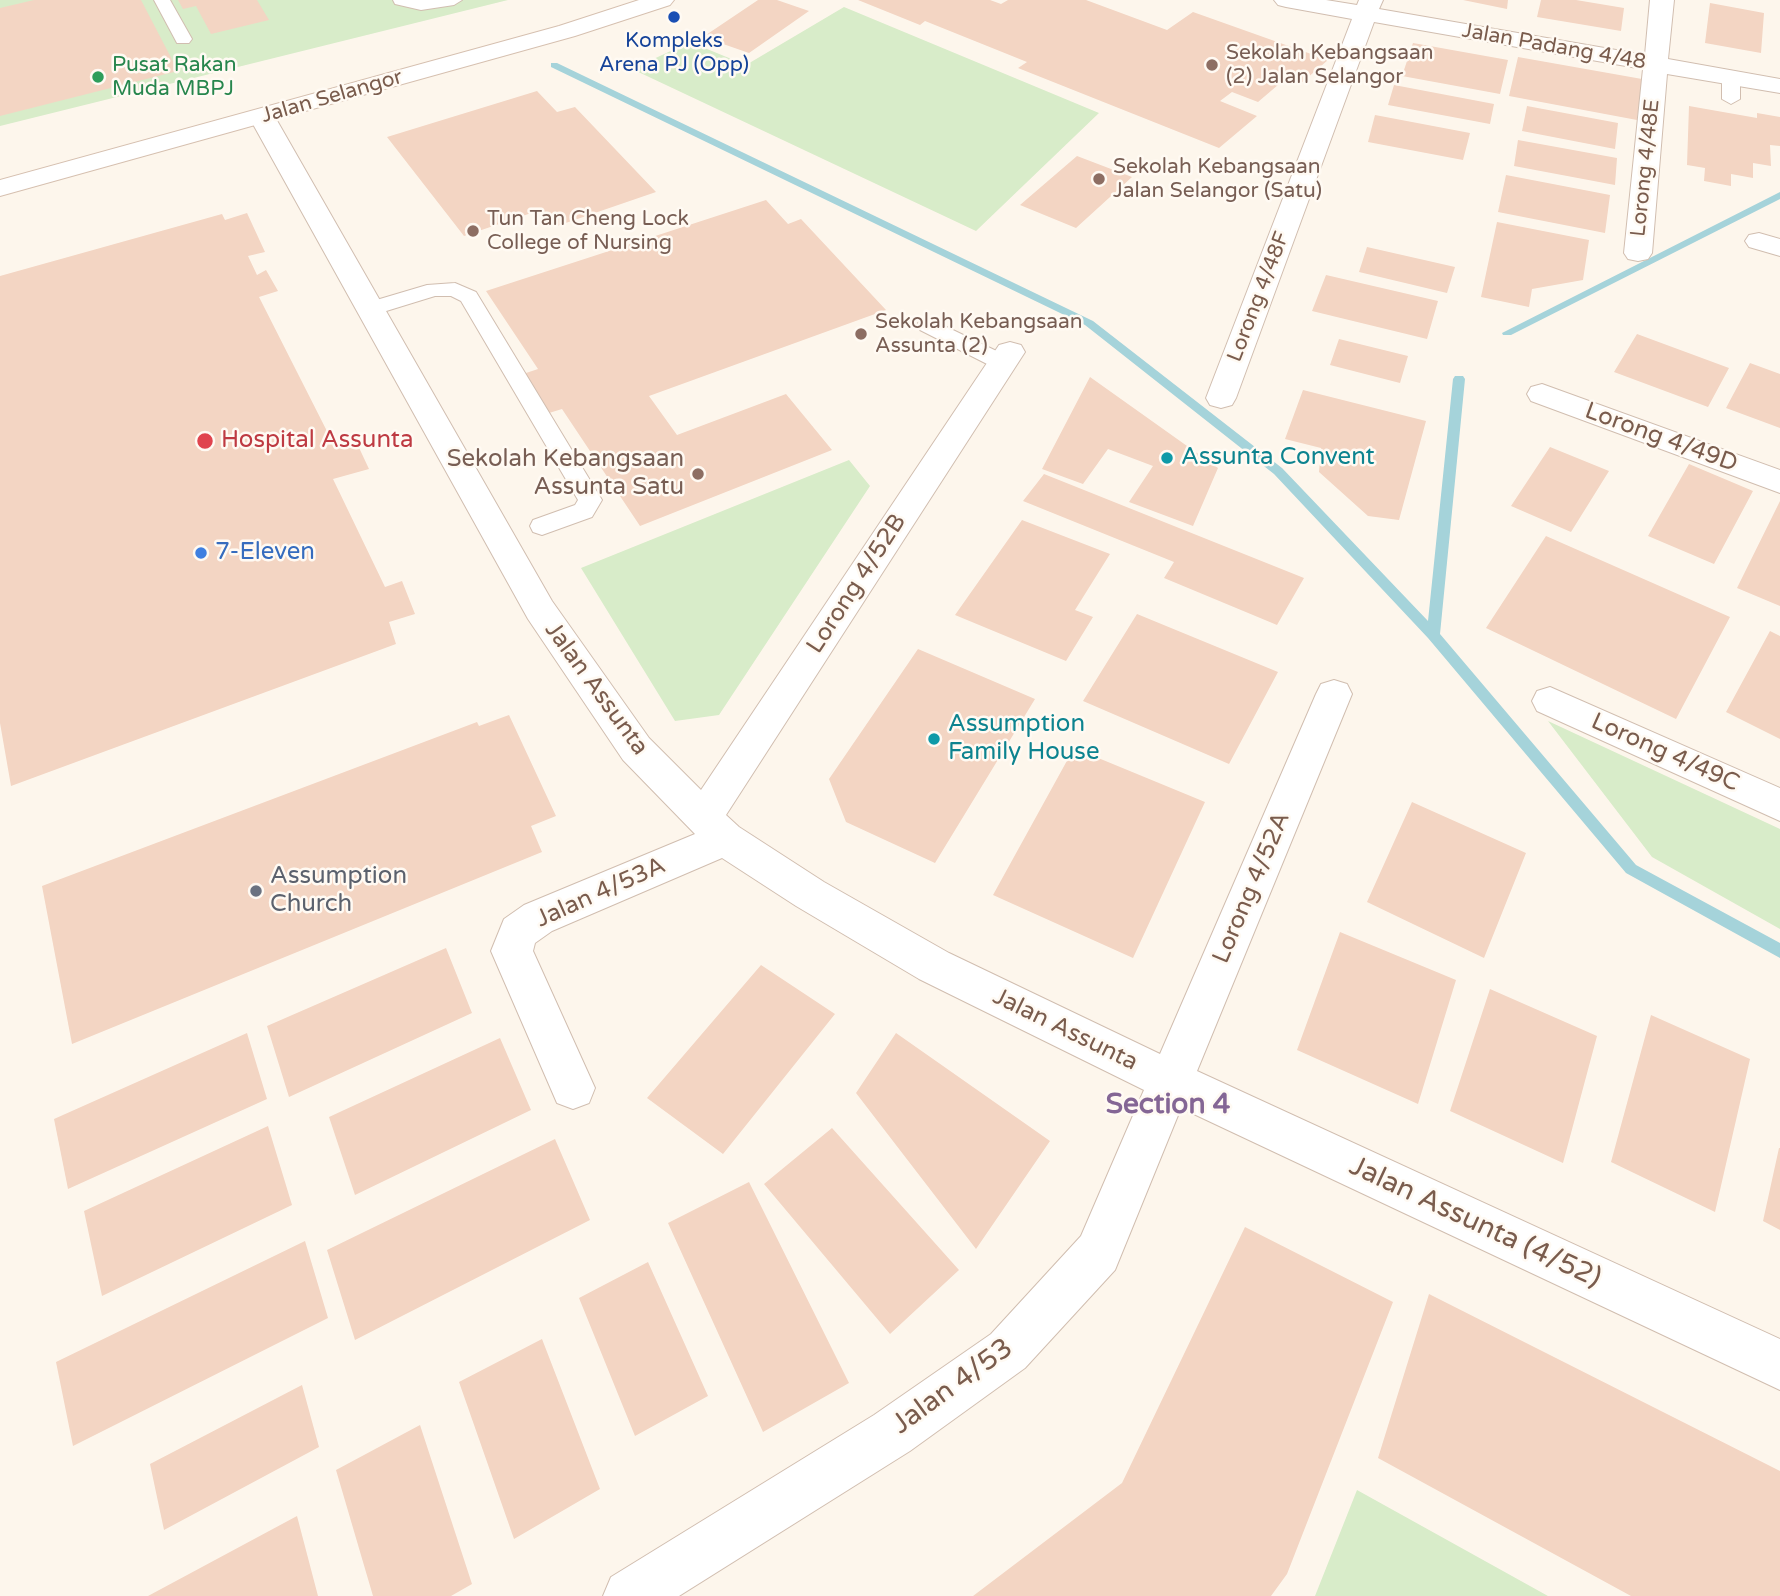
<!DOCTYPE html>
<html>
<head>
<meta charset="utf-8">
<style>
	body { margin:0 }
	canvas { display:block; background:#fdf6ec }
</style>
</head>
<body>
<canvas width="1780" height="1596"></canvas>
<script>
const context = document.querySelector('canvas').getContext('2d');
context.lineJoin = 'round';
function fillPath(path, color) { context.fillStyle = color; context.fill(path, 'evenodd'); }
const poly = rows => new Path2D(rows.map(r => 'M' + r).join(''));
function strokePath(path, color, width, dash) { context.strokeStyle = color; context.lineWidth = width; context.lineCap = dash ? 'butt' : 'round'; context.setLineDash(dash || []); context.stroke(path); }
function write(font, color, halo, rows, align = 'center') {
  context.font = font + ' "Varela Round",sans-serif'; context.lineWidth = 5; context.setLineDash([]); context.textBaseline = 'middle'; context.strokeStyle = halo; context.fillStyle = color; for (const [text, x, y, turn = 0] of rows) {
    context.save(); context.translate(x, y); context.rotate((+turn || 0) * Math.PI / 180); context.textAlign = isNaN(turn) ? turn : align; if (halo) context.strokeText(text, 0, 0); context.fillText(text, 0, 0); context.restore();
  }
}
fillPath(poly([
	[0,0,508,0,0,126],
	[844,7,1099,113,976,231,632,69,690,42,746,65],
	[849,460,870,486,719,715,675,721,581,568],
	[1548,721,1780,829,1780,929,1652,857],
	[1357,1490,1548,1596,1315,1596]
]), '#d8ecc9');
fillPath(poly([
	[551,63,557,63,1093,321,1282,468,1428,621,1453,379,1455,376,1463,376,1465,379,1440,634,1636,865,1780,943,1780,958,1626,873,1428,638,1274,474,1085,325,551,67,551,63],
	[1780,192,1780,199,1511,335,1503,335,1502,333,1780,192]
]), '#a5d3da');
fillPath(poly([
	[34,0,141,0,178,71,0,116,0,8],
	[178,0,257,0,269,20,211,34,196,6,183,9],
	[758,0,777,0,809,11,749,53,703,37],
	[858,0,990,0,1001,4,1008,0,1086,0,1167,30,1193,12,1328,60,1299,85,1285,79,1258,102,1232,92,1220,101,1257,116,1219,148,1018,68,1027,62,925,21,920,25],
	[1463,0,1508,0,1507,9],
	[1541,0,1576,0,1624,8,1621,31,1537,17],
	[1710,3,1764,13,1761,53,1705,43],
	[1413,43,1508,60,1500,94,1402,76],
	[1518,57,1642,79,1637,120,1509,96],
	[1394,85,1494,104,1490,124,1388,105],
	[537,91,557,112,575,107,656,192,554,227,540,210,464,236,387,137],
	[1527,106,1618,123,1615,149,1522,131],
	[1689,106,1757,118,1757,113,1780,117,1780,146,1770,145,1771,166,1753,163,1753,178,1731,174,1731,186,1704,181,1705,168,1687,165],
	[1375,115,1470,133,1463,160,1368,142],
	[1518,140,1617,158,1615,185,1514,166],
	[1077,156,1132,177,1076,228,1020,205],
	[1506,175,1610,195,1605,233,1498,212],
	[766,200,788,224,801,219,886,310,649,396,677,435,786,394,832,450,640,526,562,409,549,413,523,374,538,369,486,291],
	[247,213,265,252,248,256,257,275,266,270,278,291,259,297,334,445,354,437,369,469,333,479,385,587,402,581,415,614,389,622,396,644,11,786,0,723,0,276,222,214,225,220],
	[1497,222,1589,240,1583,280,1532,289,1529,307,1481,297],
	[1367,247,1455,267,1447,293,1359,272],
	[1326,275,1438,301,1427,339,1312,311],
	[1637,334,1729,368,1708,407,1614,372],
	[1339,339,1408,356,1400,383,1330,365],
	[1750,363,1780,374,1780,428,1726,408],
	[1090,377,1218,468,1193,526,1129,502,1153,466,1108,449,1083,484,1042,469],
	[1303,390,1426,421,1399,520,1368,516,1319,472,1321,448,1285,439],
	[1550,447,1609,471,1571,532,1511,506],
	[1689,464,1753,491,1714,564,1648,536],
	[1044,474,1304,578,1277,625,1164,578,1174,562,1023,501],
	[1780,501,1780,606,1737,588],
	[1022,520,1110,554,1075,610,1093,617,1066,661,955,615],
	[1546,536,1730,617,1676,719,1486,628],
	[1137,614,1278,672,1229,764,1083,701],
	[1770,631,1780,636,1780,739,1726,712],
	[918,649,1035,699,935,863,846,822,829,779],
	[509,715,556,816,531,826,542,852,72,1044,42,886,477,722,479,726],
	[1074,748,1205,802,1133,958,993,895],
	[1412,802,1526,853,1484,958,1367,902],
	[1340,932,1456,980,1418,1104,1297,1050],
	[446,948,472,1013,289,1097,267,1026],
	[761,965,835,1014,723,1154,647,1098],
	[1490,989,1597,1036,1563,1163,1450,1111],
	[1651,1015,1750,1059,1715,1212,1611,1162],
	[247,1033,267,1099,68,1189,54,1119],
	[896,1033,1050,1141,976,1249,856,1093],
	[500,1038,531,1110,355,1195,329,1117],
	[268,1126,292,1205,102,1296,84,1211],
	[832,1128,959,1270,890,1334,764,1184],
	[555,1139,590,1220,355,1340,327,1250],
	[1779,1148,1780,1148,1780,1230,1763,1221],
	[749,1182,849,1383,763,1432,668,1223],
	[1245,1227,1393,1302,1287,1574,1271,1596,973,1596,1122,1483],
	[305,1241,328,1318,73,1446,56,1362],
	[648,1262,708,1396,635,1436,579,1298],
	[1429,1294,1780,1471,1780,1596,1631,1596,1378,1458],
	[542,1339,600,1489,514,1539,459,1382],
	[302,1385,319,1447,164,1530,150,1464],
	[420,1425,472,1584,451,1596,373,1596,336,1470],
	[297,1516,318,1596,148,1596]
]), '#f3d5c3');
const service = poly([
	[154,0,170,0,192,39,189,43,177,43,154,0],
	[393,0,462,0,454,5,421,10,395,4,393,0],
	[1731,72,1740,77,1740,99,1731,104,1722,99,1722,77,1731,72],
	[455,283,476,292,602,500,592,517,542,535,533,532,530,526,533,520,575,505,578,500,461,301,451,296,435,296,370,316,363,314,359,309,363,304,427,285,455,283],
	[928,318,1011,358,1014,363,1011,368,1003,370,995,368,920,330,917,325,920,320,928,318]
]);
const minor = poly([
	[1274,0,1326,0,1357,5,1359,0,1383,0,1379,9,1645,55,1650,0,1674,0,1668,59,1780,79,1780,93,1667,74,1652,253,1648,259,1638,261,1628,259,1624,253,1643,69,1374,22,1236,398,1232,405,1221,408,1210,405,1206,398,1352,19,1286,7,1278,5,1274,0],
	[262,109,271,112,275,117,552,601,649,738,701,790,999,345,1010,342,1021,345,1025,352,726,815,739,827,824,882,949,953,1160,1054,1316,694,1321,684,1334,680,1347,684,1352,694,1197,1071,1780,1339,1780,1390,1181,1108,1115,1270,1025,1368,910,1451,679,1596,603,1596,611,1577,874,1415,991,1334,1081,1236,1144,1090,919,979,796,906,722,858,552,931,535,943,533,951,595,1088,589,1103,573,1109,557,1103,491,951,504,919,524,905,695,834,623,760,528,619,249,117,253,112,262,109],
	[1759,233,1780,239,1780,256,1749,247,1745,241,1749,235,1759,233],
	[1542,384,1780,470,1780,493,1531,401,1527,394,1531,387,1542,384],
	[1550,687,1780,788,1780,821,1537,711,1532,701,1537,691,1550,687]
]);
const secondary = poly([
	[639,0,674,0,670,5,575,36,0,196,0,180,559,26,639,0]
]);
strokePath(service, '#d1beb0', 2);
strokePath(minor, '#d1beb0', 2);
strokePath(secondary, '#d6c0b0', 2);
fillPath(service, '#fff');
fillPath(minor, '#fff');
fillPath(secondary, '#fff');
for (const [x, y, r, color] of [
	[674,17,7,"#1a4fb4"],
	[1212,65,7,"#8d6e63"],
	[98,77,7,"#2e9e5b"],
	[1099,179,7,"#8d6e63"],
	[473,231,7,"#8d6e63"],
	[861,334,7,"#8d6e63"],
	[205,441,9,"#e0444e"],
	[1167,458,7,"#0f9aa8"],
	[698,474,7,"#8d6e63"],
	[201,553,7,"#3f7fe0"],
	[934,739,7,"#0f9aa8"],
	[256,891,7,"#6b7280"]
]) { const dot = new Path2D(); dot.arc(x, y, r, 0, 2 * Math.PI); context.fillStyle = color; context.fill(dot); strokePath(dot, '#fffaf3', 2.5); }
write('21px', '#164399', '#fffaf3', [
	["Kompleks",674,41],
	["Arena PJ (Opp)",674,65]
]);
write('21px', '#7a5c4d', '#fffaf3', [
	["Jalan Padang 4/48",1554,47,10],
	["Jalan Selangor",332,97,-16],
	["Lorong 4/48E",1646,168,-84],
	["Lorong 4/48F",1259,297,-69]
]);
write('21px', '#785e54', '#fffaf3', [
	["Sekolah Kebangsaan",1226,53],
	["(2) Jalan Selangor",1226,77],
	["Sekolah Kebangsaan",1113,167],
	["Jalan Selangor (Satu)",1113,191],
	["Tun Tan Cheng Lock",487,219],
	["College of Nursing",487,243],
	["Sekolah Kebangsaan",875,322],
	["Assunta (2)",875,346]
], 'left');
write('21px', '#27864d', '#fffaf3', [
	["Pusat Rakan",112,65],
	["Muda MBPJ",112,89]
], 'left');
write('24px', '#7a5c4d', '#fffaf3', [
	["Lorong 4/49D",1661,438,20],
	["Lorong 4/52B",857,584,-57],
	["Jalan Assunta",596,689,54],
	["Lorong 4/49C",1665,753,24],
	["Lorong 4/52A",1252,888,-67],
	["Jalan 4/53A",601,893,-24],
	["Jalan Assunta",1065,1030,26]
]);
write('24px', '#be3a42', '#fffaf3', [
	["Hospital Assunta",221,441]
], 'left');
write('24px', '#0d838f', '#fffaf3', [
	["Assunta Convent",1181,458],
	["Assumption",948,725],
	["Family House",948,753]
], 'left');
write('24px', '#785e54', '#fffaf3', [
	["Sekolah Kebangsaan",684,460],
	["Assunta Satu",684,488]
], 'right');
write('24px', '#366cbe', '#fffaf3', [
	["7-Eleven",215,553]
], 'left');
write('24px', '#5b616d', '#fffaf3', [
	["Assumption",270,877],
	["Church",270,905]
], 'left');
write('bold 28px', '#846695', '#fffaf3', [
	["Section 4",1168,1106]
]);
write('28px', '#7a5c4d', '#fffaf3', [
	["Jalan Assunta (4/52)",1475,1223,25],
	["Jalan 4/53",953,1387,-36]
]);
</script>
</body>
</html>
